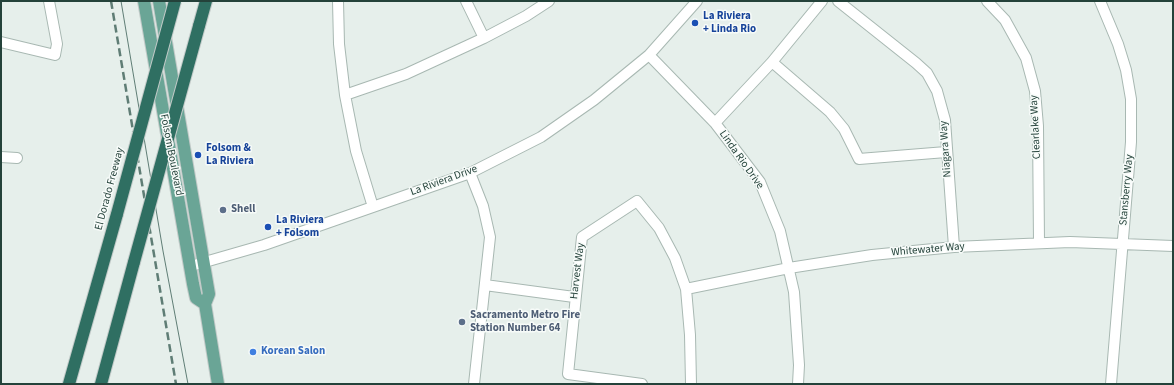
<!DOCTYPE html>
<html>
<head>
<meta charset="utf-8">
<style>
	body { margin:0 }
	#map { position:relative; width:1174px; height:385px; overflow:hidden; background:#e6efeb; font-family:"Source Sans 3",sans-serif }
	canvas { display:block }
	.frame { position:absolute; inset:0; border:2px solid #24423a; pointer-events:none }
</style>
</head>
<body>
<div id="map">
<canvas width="1174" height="385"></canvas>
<div class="frame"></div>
</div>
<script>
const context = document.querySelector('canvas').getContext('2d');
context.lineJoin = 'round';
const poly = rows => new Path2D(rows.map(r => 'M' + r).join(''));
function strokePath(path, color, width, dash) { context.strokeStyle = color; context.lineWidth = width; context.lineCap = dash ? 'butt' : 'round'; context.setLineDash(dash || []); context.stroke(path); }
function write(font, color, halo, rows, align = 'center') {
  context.font = font + ' "Source Sans 3",sans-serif'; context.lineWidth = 3; context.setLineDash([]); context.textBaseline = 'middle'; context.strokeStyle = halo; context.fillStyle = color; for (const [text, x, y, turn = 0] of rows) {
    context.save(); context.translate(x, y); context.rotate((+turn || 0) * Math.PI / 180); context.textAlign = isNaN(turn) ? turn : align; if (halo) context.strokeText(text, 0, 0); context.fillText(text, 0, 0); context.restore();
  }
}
const minor = poly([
	[338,1,339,44,345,95,356,151,373,207],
	[466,1,484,38],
	[838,1,916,63,927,73,937,91,945,120,954,247],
	[987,1,1005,20,1026,58,1035,91,1038,126,1039,243],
	[1100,1,1118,44,1126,70,1131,99,1131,142,1111,384],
	[1,42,55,55,57,44,49,1],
	[649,55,715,123,760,182,780,231,794,292,799,365,798,384],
	[772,62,830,112,844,129,859,159,946,152],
	[345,95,406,74,484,38,526,16,549,1],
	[715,123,772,62,822,1],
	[1,157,17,158],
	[470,173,483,206,490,237,474,384],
	[191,266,264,245,470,173,541,137,594,100,649,55,697,1],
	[485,285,574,297],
	[686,289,789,268,872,255,954,247,1070,242,1173,246],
	[642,384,568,374,582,237,637,201,659,228,675,258,686,289,690,335,691,384]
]);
const major = poly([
	[144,1,193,284,196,298,205,304],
	[159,1,209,294,205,304,218,384]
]);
const highway = poly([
	[199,26,206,1],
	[69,384,117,214],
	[101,384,134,262]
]);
strokePath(minor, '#a8b8b2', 12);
strokePath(major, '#c2cac8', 14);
strokePath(highway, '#c2cac8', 14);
strokePath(minor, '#fff', 10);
strokePath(major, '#6aa596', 12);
strokePath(highway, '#2f6f62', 12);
strokePath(poly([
	[121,1,163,251,188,384]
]), '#5f7d75', 1);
strokePath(poly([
	[111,1,176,384]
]), '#5f7d75', 2.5, [8, 4]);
const highwayBridge = poly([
	[117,214,175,1],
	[134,262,199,26]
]);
strokePath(highwayBridge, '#c2cac8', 14, []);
strokePath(highwayBridge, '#2f6f62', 12);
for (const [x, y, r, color] of [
	[695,23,4,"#1a4fb4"],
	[198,155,4,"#1a4fb4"],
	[223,210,4,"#5c6f8a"],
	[268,227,4,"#1a4fb4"],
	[462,322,4,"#5c6f8a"],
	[253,352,4,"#3f7fe0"]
]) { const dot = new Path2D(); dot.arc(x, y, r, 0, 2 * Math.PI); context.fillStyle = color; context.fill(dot); strokePath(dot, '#f7fbf9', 1.5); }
write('bold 11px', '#164399', '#f7fbf9', [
	["La Riviera",703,17],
	["+ Linda Rio",703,30],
	["Folsom &",206,149],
	["La Riviera",206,162],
	["La Riviera",276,221],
	["+ Folsom",276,234]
], 'left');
write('11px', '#24423a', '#f7fbf9', [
	["Clearlake Way",1036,127,-93],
	["Niagara Way",946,149,-94],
	["Folsom Boulevard",171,155,79],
	["Linda Rio Drive",741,160,55],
	["La Riviera Drive",444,181,-20],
	["El Dorado Freeway",110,189,-75],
	["Stansberry Way",1127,190,-85],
	["Whitewater Way",928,250,-5],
	["Harvest Way",578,271,-83]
]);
write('bold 11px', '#4e5e75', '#f7fbf9', [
	["Shell",231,210],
	["Sacramento Metro Fire",470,316],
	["Station Number 64",470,329]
], 'left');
write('bold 11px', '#366cbe', '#f7fbf9', [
	["Korean Salon",261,352]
], 'left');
</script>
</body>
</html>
